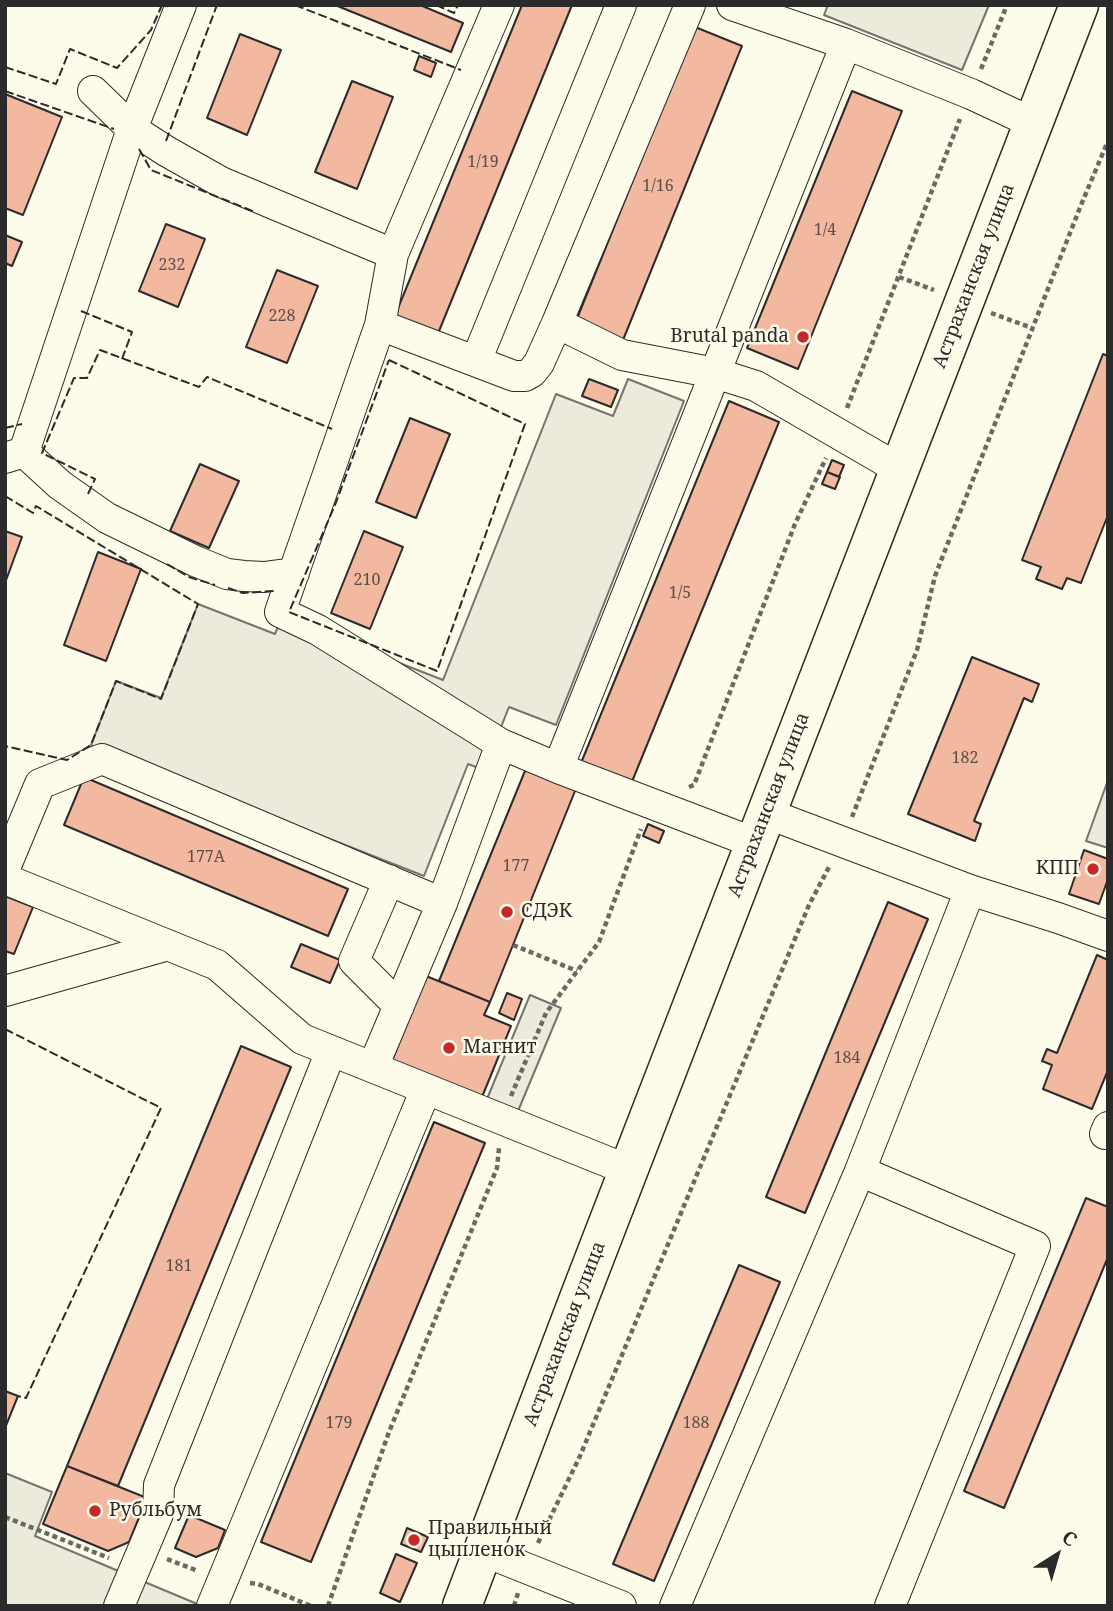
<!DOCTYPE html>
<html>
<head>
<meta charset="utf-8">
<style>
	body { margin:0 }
	#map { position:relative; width:1113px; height:1611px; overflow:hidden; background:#fdfbea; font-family:"Noto Serif",serif }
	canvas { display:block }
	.frame { position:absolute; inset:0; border:7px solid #2b2b2b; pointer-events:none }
	.north { position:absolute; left:1022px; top:1520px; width:70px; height:70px; -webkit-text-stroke:5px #fdfbea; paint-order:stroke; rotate:37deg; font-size:19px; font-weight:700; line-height:28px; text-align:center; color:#2b2b2b }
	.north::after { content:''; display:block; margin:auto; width:24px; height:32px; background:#2b2b2b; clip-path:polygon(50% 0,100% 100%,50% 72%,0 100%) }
</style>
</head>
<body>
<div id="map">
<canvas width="1113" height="1611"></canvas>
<div class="frame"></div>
<div class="north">С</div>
</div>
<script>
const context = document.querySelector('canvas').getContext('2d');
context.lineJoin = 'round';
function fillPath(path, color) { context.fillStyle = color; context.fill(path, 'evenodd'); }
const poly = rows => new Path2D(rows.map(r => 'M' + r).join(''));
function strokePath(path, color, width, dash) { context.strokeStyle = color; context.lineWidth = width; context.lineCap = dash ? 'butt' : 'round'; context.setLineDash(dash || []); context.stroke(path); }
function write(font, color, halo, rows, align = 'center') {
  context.font = font + ' "Noto Serif",serif'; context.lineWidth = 5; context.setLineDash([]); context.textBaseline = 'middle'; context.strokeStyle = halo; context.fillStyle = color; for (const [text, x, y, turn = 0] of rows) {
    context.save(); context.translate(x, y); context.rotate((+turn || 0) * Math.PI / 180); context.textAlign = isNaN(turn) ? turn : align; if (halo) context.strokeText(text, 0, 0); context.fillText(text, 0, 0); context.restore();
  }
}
const green = poly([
	[828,5,989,5,962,70,824,15,828,5],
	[628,379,684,401,556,725,509,707,484,770,468,764,424,876,91,745,116,681,161,698,198,604,275,634,282,617,443,680,556,394,613,416,628,379]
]);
fillPath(green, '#ecebdb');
strokePath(green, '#74746e', 2);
const parking = poly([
	[1108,780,1108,848,1086,841,1108,780],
	[530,995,561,1008,513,1123,482,1111,530,995],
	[5,1473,52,1492,35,1536,202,1606,5,1606,5,1473]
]);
fillPath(parking, '#eceadb');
strokePath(parking, '#74746e', 2);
const building = poly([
	[335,5,420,5,463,23,451,52,335,5],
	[522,5,572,5,437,336,394,318,522,5],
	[695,27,742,46,621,345,574,326,695,27],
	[240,34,281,50,247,135,207,118,240,34],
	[419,56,436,63,431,77,414,70,419,56],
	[352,81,393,97,357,189,315,172,352,81],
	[852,91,902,111,798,369,747,348,852,91],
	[5,94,62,117,23,215,5,208,5,94],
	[166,224,205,239,178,307,139,291,166,224],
	[5,235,22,242,12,266,5,263,5,235],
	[277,270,318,286,287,363,246,347,277,270],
	[1103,354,1108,356,1108,515,1081,583,1067,578,1062,589,1036,579,1041,567,1022,560,1103,354],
	[589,379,618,390,611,407,582,396,589,379],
	[729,401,779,422,631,784,581,763,729,401],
	[410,418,450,434,416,518,376,502,410,418],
	[832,460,844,465,839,477,827,472,832,460],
	[200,464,239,481,209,548,170,531,200,464],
	[827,472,840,477,835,489,822,484,827,472],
	[5,531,22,537,5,583,5,531],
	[364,531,403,547,370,629,331,613,364,531],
	[98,552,141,569,106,661,64,645,98,552],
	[972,657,1039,684,1032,702,1024,698,974,821,981,824,975,841,908,814,972,657],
	[527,766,577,786,490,1002,439,981,527,766],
	[84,777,348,889,328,936,64,825,84,777],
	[648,824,664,831,659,843,643,836,648,824],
	[1084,850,1108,859,1108,879,1099,904,1069,894,1084,850],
	[5,896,33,907,14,954,5,951,5,896],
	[888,902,928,919,805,1213,766,1197,888,902],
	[301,944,340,960,330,983,291,967,301,944],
	[1097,955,1108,960,1108,1070,1092,1109,1043,1089,1052,1065,1042,1061,1047,1049,1057,1053,1097,955],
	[426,976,490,1002,484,1015,511,1026,482,1097,392,1061,426,976],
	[507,993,522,999,514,1020,499,1013,507,993],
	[241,1046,291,1067,118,1486,67,1466,241,1046],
	[434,1122,485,1143,311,1562,261,1542,434,1122],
	[1086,1198,1108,1207,1108,1257,1004,1508,964,1491,1086,1198],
	[739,1265,780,1282,654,1581,613,1564,739,1265],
	[5,1391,18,1396,5,1428,5,1391],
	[67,1466,147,1498,129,1542,108,1551,43,1524,67,1466],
	[189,1515,225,1530,218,1548,196,1557,175,1548,189,1515],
	[407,1528,428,1537,421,1552,401,1544,407,1528],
	[396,1554,417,1563,400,1602,380,1593,396,1554]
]);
fillPath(building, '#f2b8a0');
strokePath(building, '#2b2b2b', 2);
const minor = poly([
	[732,5,846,44,971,94,1033,123],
	[93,91,132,129,166,151,221,182,393,254],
	[557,323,622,355,715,373,756,386,899,469],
	[380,325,393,254,499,5],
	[476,361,621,5],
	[24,452,60,485,107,518,195,561,227,574,244,576,264,577,294,573],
	[5,458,24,452,132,129,181,5],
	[558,768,501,744,318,630,280,612,380,325,514,376,525,376,532,372,539,363,557,323,690,5],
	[766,813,970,890,1058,918,1108,936],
	[755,843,558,768,846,44],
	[5,868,40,784,102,759,442,903],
	[5,879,217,965,302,1039,628,1170],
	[389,880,354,961,399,1006],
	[5,991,168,945],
	[373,1067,442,903,501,744],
	[1105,1134,1108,1127],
	[860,1171,970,890],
	[483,1551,621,1606],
	[119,1606,158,1514,159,1485,331,1051],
	[212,1606,426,1089],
	[675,1606,860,1171,1035,1246,890,1606]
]);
const major = poly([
	[462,1606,581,1293,1079,5]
]);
strokePath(minor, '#2b2b2b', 32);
strokePath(major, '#2b2b2b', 41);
strokePath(poly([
	[981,69,1007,5],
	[899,277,934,290],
	[991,313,1032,328],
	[847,408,960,119],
	[689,787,694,785,795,524,826,458],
	[852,817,917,650,935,576,1081,205,1108,141],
	[513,945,577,971],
	[511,1096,546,1013,599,942,641,829],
	[5,1517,109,1558],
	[538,1543,580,1456,809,905,829,867],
	[167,1559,198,1571],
	[250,1583,258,1584,311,1606],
	[328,1606,389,1432,497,1168,499,1148],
	[514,1606,518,1593]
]), '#6a6964', 4.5, [5, 3.5]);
strokePath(minor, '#fdfbea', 30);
strokePath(major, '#fdfbea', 38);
strokePath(poly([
	[295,5,461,70],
	[436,5,454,13,458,5],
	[5,67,56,84,70,49,117,68,151,30,162,5],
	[5,91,114,129],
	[166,141,217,5],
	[139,149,151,170,255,212],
	[81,311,132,332,122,359],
	[389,360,525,424,437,671,289,612,335,505,389,360],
	[5,428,22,424],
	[88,494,95,479,42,453,74,378,87,378,100,350,199,387,207,377,332,429],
	[5,496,33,513,36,506,198,604,161,699,116,681,91,745,67,760,5,746],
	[167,564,189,577,215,585],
	[228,588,243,593,273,591,275,588],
	[5,1029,161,1108,26,1398,18,1396]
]), '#2b2b2b', 2, [9, 3.5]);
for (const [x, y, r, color] of [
	[803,337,7,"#c62828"],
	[1093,869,7,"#c62828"],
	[507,912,7,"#c62828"],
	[449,1048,7,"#c62828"],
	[95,1511,7,"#c62828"],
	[414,1540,7,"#c62828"]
]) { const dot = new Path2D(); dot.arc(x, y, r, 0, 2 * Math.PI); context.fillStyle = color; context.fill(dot); strokePath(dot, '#fdfbea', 2.5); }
write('16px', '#5d4e48', null, [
	["1/19",483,162],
	["1/16",658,186],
	["1/4",825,230],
	["232",172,265],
	["228",282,316],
	["210",367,580],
	["1/5",680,593],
	["182",965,758],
	["177А",206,857],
	["177",516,866],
	["184",847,1058],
	["181",179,1266],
	["179",339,1423],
	["188",696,1423]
]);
write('19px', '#2b2b2b', '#fdfbea', [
	["Астраханская улица",974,276,-69],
	["Астраханская улица",769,805,-69],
	["Астраханская улица",565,1334,-69]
]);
write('19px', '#2b2b2b', '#fdfbea', [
	["Brutal panda",789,337,"right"],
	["КПП",1079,869,"right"],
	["СДЭК",521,912],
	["Магнит",463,1048],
	["Рубльбум",109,1511],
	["Правильный",428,1529],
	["цыпленок",428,1551]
], 'left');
</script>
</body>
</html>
